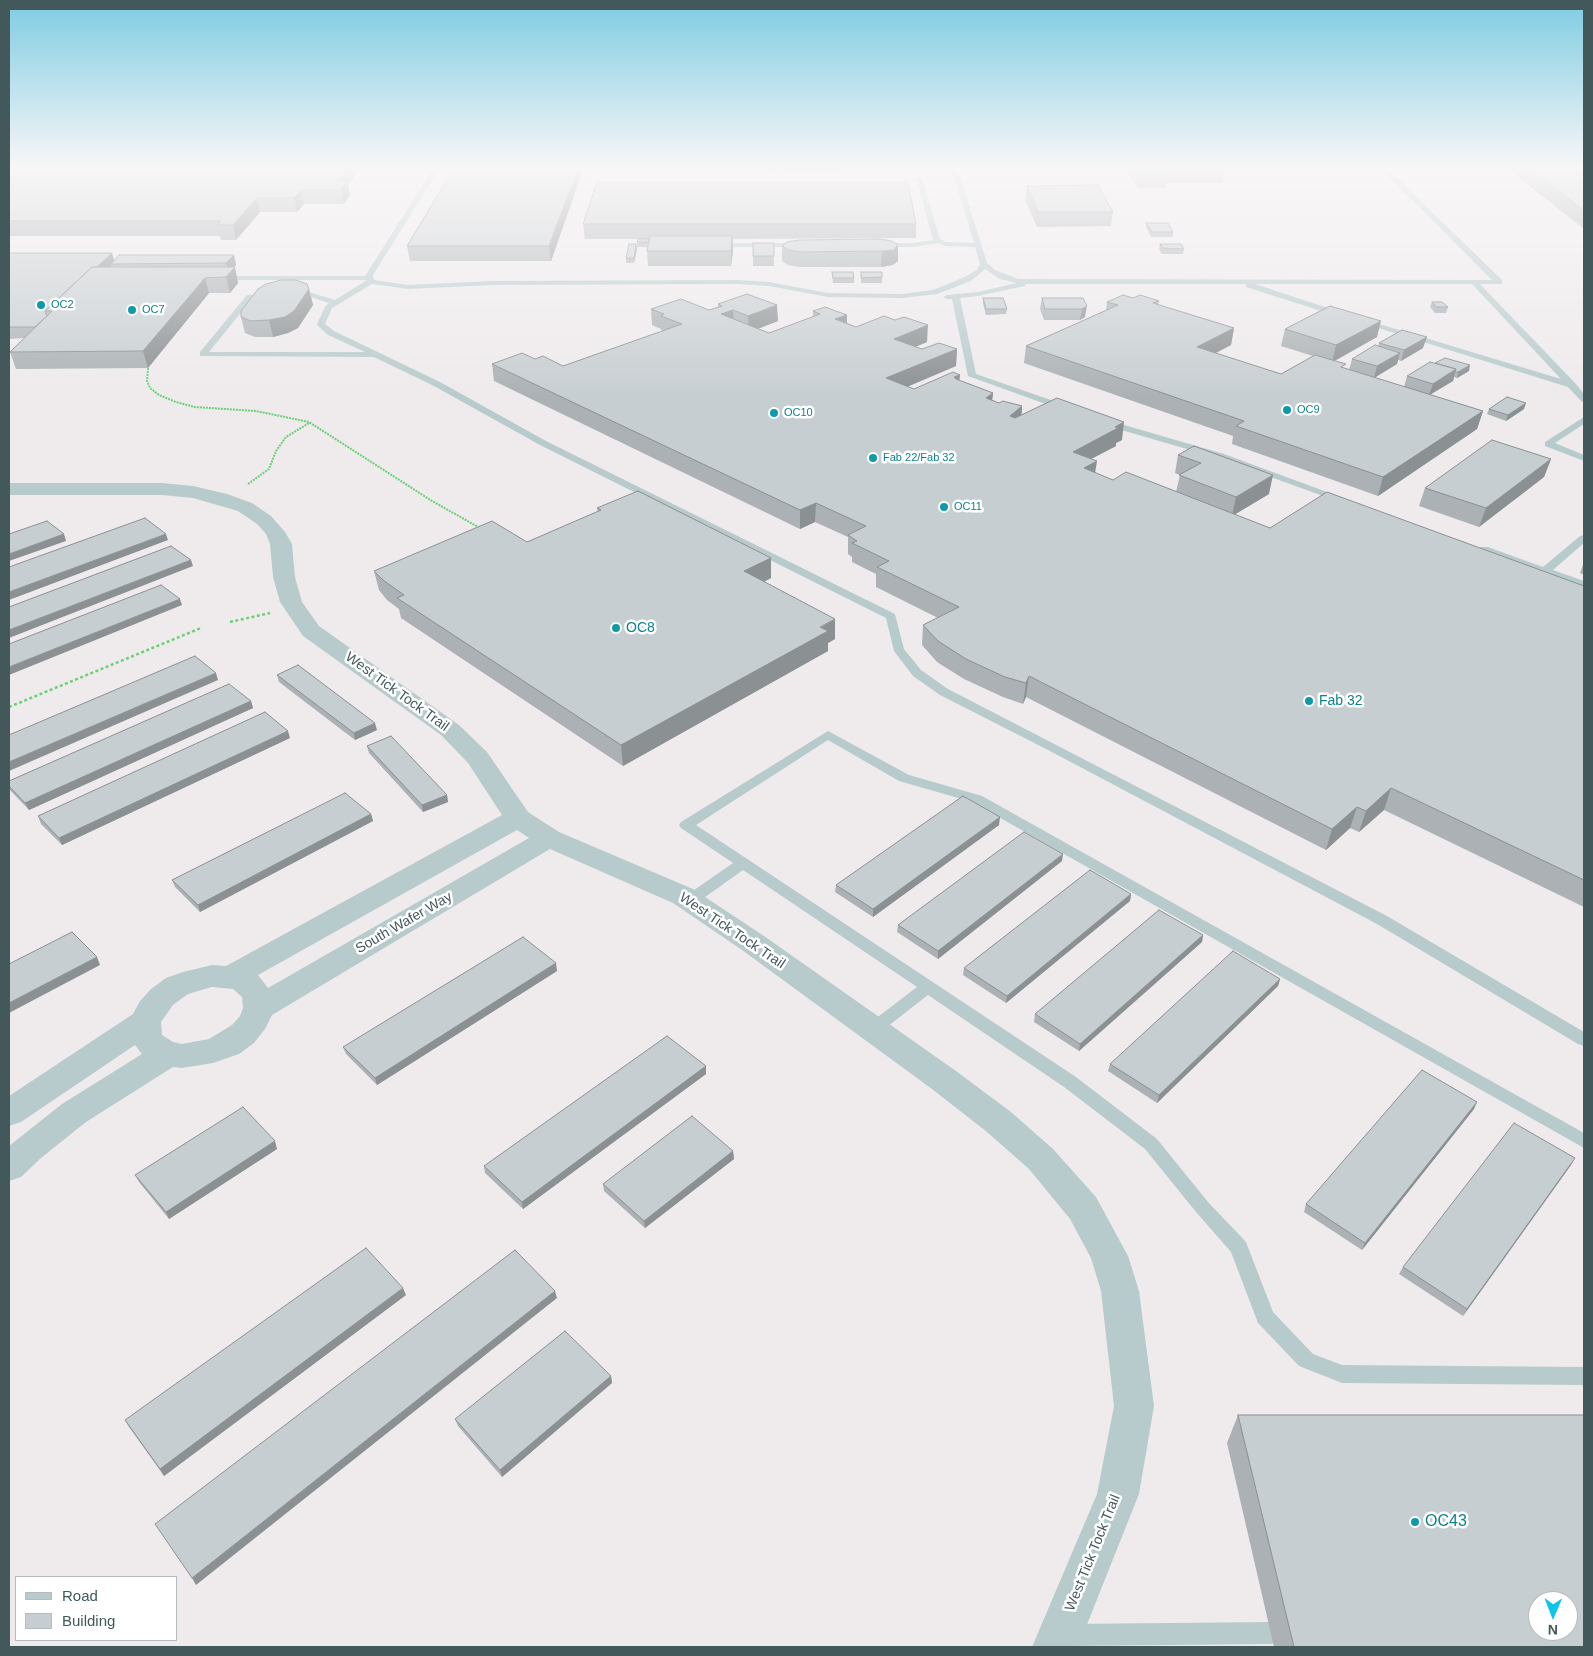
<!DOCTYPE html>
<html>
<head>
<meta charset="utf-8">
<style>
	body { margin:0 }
	#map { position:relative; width:1593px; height:1656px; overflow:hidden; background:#efebed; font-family:Arial,sans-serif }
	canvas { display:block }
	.frame { position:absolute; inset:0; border:10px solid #43585a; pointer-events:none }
	.legend { position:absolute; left:15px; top:1576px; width:162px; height:65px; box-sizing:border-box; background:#fff; border:1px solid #b4bcbd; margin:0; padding:6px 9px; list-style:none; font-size:15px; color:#43585a }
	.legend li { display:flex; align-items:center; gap:10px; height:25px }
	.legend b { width:25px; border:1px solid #b4bcbd }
	.north { position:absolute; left:1528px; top:1591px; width:50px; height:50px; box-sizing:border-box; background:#fff; border:1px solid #b4bcbd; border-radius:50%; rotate:181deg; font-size:14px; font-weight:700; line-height:20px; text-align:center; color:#43585a }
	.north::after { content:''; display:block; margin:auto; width:18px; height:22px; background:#0dc5e7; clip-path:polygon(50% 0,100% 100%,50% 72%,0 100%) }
</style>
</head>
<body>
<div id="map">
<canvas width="1593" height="1656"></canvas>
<div class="frame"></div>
<ul class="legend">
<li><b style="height:6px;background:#b8cbcc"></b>Road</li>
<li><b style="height:14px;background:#c7ced1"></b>Building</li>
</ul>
<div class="north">N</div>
</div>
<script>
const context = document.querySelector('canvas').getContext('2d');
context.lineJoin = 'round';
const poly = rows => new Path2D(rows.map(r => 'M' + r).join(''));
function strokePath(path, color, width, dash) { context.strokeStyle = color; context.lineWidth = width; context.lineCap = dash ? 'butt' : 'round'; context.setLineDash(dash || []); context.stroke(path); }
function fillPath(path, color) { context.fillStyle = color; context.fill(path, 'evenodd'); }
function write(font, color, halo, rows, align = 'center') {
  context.font = font + ' Arial,sans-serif'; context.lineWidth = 5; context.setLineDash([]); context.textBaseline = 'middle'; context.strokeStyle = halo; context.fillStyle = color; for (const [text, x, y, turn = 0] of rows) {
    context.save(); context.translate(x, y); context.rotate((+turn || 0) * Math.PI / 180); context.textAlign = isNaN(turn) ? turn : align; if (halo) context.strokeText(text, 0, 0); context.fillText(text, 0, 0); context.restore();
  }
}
strokePath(poly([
	[148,368,147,381,150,388,159,395,176,402,195,407,256,411,309,422,432,501,480,528],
	[248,484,269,469,276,451,286,437,309,423]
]), '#6bd175', 2, [2, 1]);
strokePath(poly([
	[230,622,270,613],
	[9,707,201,628]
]), '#6bd175', 2.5, [3, 2.5]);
fillPath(poly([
	[435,166,441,166,373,275,374,280,408,285,493,281,737,280,769,282,828,293,903,294,933,290,965,277,977,270,980,264,975,247,945,246,938,243,913,247,879,247,875,245,879,243,913,243,933,240,916,178,919,176,922,178,940,239,946,242,974,243,954,177,948,171,932,166,941,166,952,169,960,176,987,263,995,270,1018,279,1492,280,1381,169,1206,169,1203,167,1385,166,1502,280,1502,284,1480,284,1576,384,1584,394,1584,402,1581,401,1568,387,1359,322,1366,320,1561,379,1472,284,1255,284,1343,313,1343,317,1340,317,1246,287,1246,284,1026,284,1025,286,978,296,960,298,976,374,1068,406,1070,408,1065,411,968,376,952,299,947,299,943,297,947,295,978,292,1017,283,1000,279,985,269,971,281,937,294,903,298,828,297,769,286,737,284,493,285,408,289,372,284,332,308,325,324,334,331,440,382,546,441,895,614,904,649,921,670,948,689,1387,916,1584,1032,1584,1046,1578,1044,1377,924,1048,750,940,695,913,676,894,651,886,618,540,445,434,386,374,357,200,356,200,352,247,295,270,293,274,295,273,297,252,299,209,352,365,352,328,335,318,326,317,324,325,307,329,303,311,297,292,297,288,295,292,293,312,293,335,300,367,280,218,280,214,278,218,276,365,276,435,166],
	[643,166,812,167,852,166,839,171,646,168,643,166],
	[1118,166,1149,166,1150,167,1147,169,1121,169,1118,166],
	[713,243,800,243,804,245,800,247,716,247,712,245,713,243],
	[1584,417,1584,424,1555,443,1584,455,1584,461,1545,446,1545,442,1584,417],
	[1107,420,1224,454,1346,499,1341,502,1337,501,1218,458,1104,425,1102,423,1107,420],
	[1584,535,1584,543,1553,570,1584,581,1584,588,1480,551,1479,549,1480,547,1488,547,1543,567,1580,536,1584,535],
	[828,731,909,775,982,796,1584,1133,1584,1148,972,802,899,781,828,740,696,825,1076,1077,1157,1139,1208,1202,1246,1242,1273,1312,1313,1354,1342,1365,1584,1367,1584,1385,1342,1383,1299,1366,1258,1323,1231,1252,1196,1212,1145,1149,1064,1087,928,995,878,1034,872,1036,866,1034,864,1030,866,1026,917,987,743,870,694,905,684,905,682,901,684,897,733,863,681,828,679,825,681,822,828,731],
	[1271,1622,1279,1625,1282,1633,1279,1641,1271,1644,1065,1646,1057,1643,1054,1635,1057,1627,1065,1624,1271,1622]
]), '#b8cbcc');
fillPath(poly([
	[9,483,162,483,193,486,227,494,252,503,271,516,285,532,292,544,295,577,302,602,319,626,459,725,487,752,528,812,559,832,693,889,764,936,956,1071,1011,1112,1053,1149,1096,1197,1128,1256,1139,1291,1154,1406,1139,1494,1078,1647,1032,1647,1097,1494,1114,1406,1101,1291,1091,1258,1070,1219,1029,1169,987,1132,932,1089,742,950,673,903,550,849,272,1015,265,1029,254,1043,239,1054,213,1063,182,1068,173,1067,86,1122,41,1158,21,1177,9,1181,9,1146,62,1104,142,1054,135,1045,21,1122,9,1126,9,1096,133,1014,140,1001,151,989,166,978,183,972,212,965,226,966,502,815,468,763,441,735,303,636,280,602,273,577,270,544,266,534,257,524,238,511,193,498,162,495,9,495,9,483],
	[517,830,529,838,268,988,258,975,517,830],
	[212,987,233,989,242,997,243,1008,240,1016,232,1025,209,1039,182,1044,173,1042,162,1035,161,1022,173,1005,188,994,212,987]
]), '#b8cbcc');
fillPath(poly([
	[9,166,357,166,358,171,348,185,350,195,344,204,304,204,297,212,260,212,236,240,221,240,220,236,9,236],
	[455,166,583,166,583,170,551,261,410,261,407,246],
	[1129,166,1223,166,1225,169,1223,183,1166,183,1165,188,1138,188,1128,173],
	[1504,166,1584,166,1584,229],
	[1027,186,1113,212,1111,226,1037,227,1025,200],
	[1146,223,1173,232,1173,237,1151,237,1146,227],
	[583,224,916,224,916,238,733,239,733,251,731,266,648,266,647,251,648,247,637,247,637,242,649,239,585,239],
	[753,243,774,243,774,266,753,266],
	[636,244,637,249,634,263,626,263,626,258],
	[1160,244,1184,249,1183,254,1162,254,1159,249],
	[898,245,898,261,893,265,881,267,799,267,788,265,782,261,782,246],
	[9,253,114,260,234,255,236,265,234,267,238,283,230,293,209,293,148,368,16,369,10,352,24,338,9,339],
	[832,272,854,278,854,283,833,283],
	[861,272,882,277,882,283,861,283],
	[309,289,313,305,298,328,288,333,273,337,255,337,245,333,241,317],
	[983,298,1007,309,1006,314,986,315,983,304],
	[1042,298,1083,298,1085,317,1080,320,1044,320,1040,309],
	[1133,298,1159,301,1158,305,1234,328,1231,345,1216,353,1281,374,1313,356,1281,346,1285,329,1377,337,1335,361,1345,369,1349,370,1352,359,1378,346,1379,343,1423,348,1401,361,1398,360,1397,364,1374,378,1404,387,1407,376,1469,371,1457,378,1454,377,1453,381,1430,395,1483,411,1477,429,1378,496,1232,444,1233,436,1024,363,1026,346,1106,310,1107,302],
	[1432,302,1448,307,1446,313,1435,313,1430,307],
	[718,304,778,321,758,329,769,333,813,317,813,311,847,315,847,323,856,327,927,342,915,347,922,349,957,349,956,366,907,387,914,389,960,375,959,380,993,393,992,400,999,403,1022,406,1021,415,1122,440,1116,443,1116,446,1091,459,1095,473,1113,480,1176,492,1180,475,1175,473,1178,455,1194,446,1269,494,1234,515,1270,528,1584,586,1584,907,1384,810,1359,832,1350,828,1326,850,1026,697,1023,704,1003,697,964,679,937,662,922,645,923,625,938,618,876,587,876,574,852,562,852,557,848,554,848,537,815,522,800,529,494,381,492,364,535,359,563,366,662,331,661,329,652,325,651,309,709,310,718,307],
	[1489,409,1524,409,1506,421,1487,414],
	[1551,459,1544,477,1479,527,1419,506,1425,488],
	[597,508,771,558,771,578,764,582,835,639,828,643,828,651,623,766,401,618,399,609,387,600,379,590,374,571,527,542,598,512],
	[1584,562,1584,575,1580,573],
	[277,675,377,730,355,740,279,682],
	[251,701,253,708,29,810,9,789,9,781],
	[290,738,62,845,41,824,38,816],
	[367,746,447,795,448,802,423,812,369,753],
	[371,814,373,821,200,912,175,887,172,880],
	[999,825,873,917,835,892,836,885],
	[1062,861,938,959,897,932,898,925],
	[1131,894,1130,901,1006,1003,963,975,964,968],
	[1203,935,1202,942,1079,1051,1034,1022,1035,1014],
	[557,971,377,1085,346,1054,343,1047],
	[1280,979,1278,986,1157,1103,1108,1071,1110,1064],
	[706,1066,706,1074,523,1209,485,1173,484,1166],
	[1474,1109,1362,1250,1304,1212,1306,1204],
	[277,1149,169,1219,139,1182,135,1175],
	[733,1151,734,1159,645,1228,604,1191,603,1184],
	[1571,1165,1463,1316,1399,1274,1403,1267],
	[406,1295,164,1476,129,1427,125,1420],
	[611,1376,612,1383,502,1477,458,1426,455,1419],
	[1238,1415,1584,1647,1274,1647,1227,1443]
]), '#abb1b4');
fillPath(poly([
	[350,166,357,166,358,171,348,185,350,195,344,204,341,190,337,181],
	[579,166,583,166,583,170,551,261,549,246],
	[301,190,304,204,297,212,294,198],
	[257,198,260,212,236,240,233,225],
	[732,236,733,251,731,266,731,251],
	[636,244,637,249,634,263,634,258],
	[898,245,898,261,893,265,881,267,882,251],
	[112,253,115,263,111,264,111,267,56,322,52,311],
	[234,255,236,265,229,274,226,263],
	[235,267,238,283,230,293,226,277],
	[205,278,209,293,148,368,143,351],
	[309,289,313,305,298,328,288,333,273,337,269,320],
	[777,305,778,321,749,332,748,316],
	[1087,306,1085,317,1080,320,1082,309],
	[733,310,734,326,721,314],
	[847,315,847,331,835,319],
	[1381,321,1377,337,1332,362,1336,345],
	[928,325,927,342,893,356,894,339],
	[1234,328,1231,345,1194,364,1197,347],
	[1427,337,1423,348,1401,361,1404,350],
	[957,349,956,366,885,396,886,378],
	[1400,353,1397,364,1374,378,1377,366],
	[1470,365,1469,371,1457,378,1458,372],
	[1456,369,1453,381,1429,395,1433,384],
	[960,375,958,392,954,377],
	[993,393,991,410,986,398],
	[1526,403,1524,409,1506,421,1508,415],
	[1022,406,1021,424,1010,416],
	[1483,411,1477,429,1378,496,1383,477],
	[1124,422,1122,440,1116,443,1116,446,1070,470,1073,452],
	[1551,459,1544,477,1479,527,1486,508],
	[1097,461,1094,480,1084,468],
	[1273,475,1269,494,1232,516,1236,497],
	[816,503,815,522,800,529,800,510],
	[64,534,66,541,9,561,9,554],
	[166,534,168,540,9,600,9,592],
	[771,558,771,578,745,591,744,571],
	[191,560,193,566,9,638,9,630],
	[180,599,182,605,9,675,9,667],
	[835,619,835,639,828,643,828,651,623,766,621,745],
	[216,673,218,680,9,771,9,762],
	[1029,676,1026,697,1023,704,1026,683],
	[251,701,253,708,29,810,25,803],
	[375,723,377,730,355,740,354,733],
	[288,731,290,738,62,845,59,838],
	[1391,788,1384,810,1359,832,1366,811],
	[447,795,448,802,423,812,422,805],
	[1357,807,1350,828,1326,850,1332,829],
	[371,814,373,821,200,912,198,905],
	[1000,817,999,825,873,917,873,909],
	[1063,854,1062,861,938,959,938,951],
	[1131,894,1130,901,1006,1003,1007,996],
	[1203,935,1202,942,1079,1051,1080,1044],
	[97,957,100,965,9,1013,9,1003],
	[556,963,557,971,377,1085,375,1078],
	[1280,979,1278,986,1157,1103,1159,1095],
	[706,1066,706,1074,523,1209,522,1202],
	[1477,1102,1474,1109,1362,1250,1365,1243],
	[275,1141,277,1149,169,1219,166,1212],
	[733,1151,734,1159,645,1228,644,1221],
	[1575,1158,1571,1165,1463,1316,1467,1309],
	[403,1288,406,1295,164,1476,160,1469],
	[555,1291,557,1298,196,1585,192,1578],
	[611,1376,612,1383,502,1477,500,1470]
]), '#8b9092');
const building = poly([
	[9,166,350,166,337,181,348,181,341,190,301,190,294,198,257,198,233,225,217,225,221,221,9,221,9,166],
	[455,166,579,166,549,246,407,246,455,166],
	[1134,166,1223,166,1225,169,1163,169,1167,174,1140,174,1134,166],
	[1526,166,1584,166,1584,211,1526,166],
	[597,182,908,182,916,224,583,224,597,182],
	[1098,185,1113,212,1038,212,1027,186,1098,185],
	[1146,223,1168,223,1173,232,1152,232,1146,223],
	[650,236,732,236,731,251,647,251,650,236],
	[638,239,649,239,649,242,637,242,638,239],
	[880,239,892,241,898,245,894,250,882,251,799,252,788,250,782,246,787,242,799,240,880,239],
	[753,243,774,243,774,256,753,256,753,243],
	[629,244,636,244,634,258,626,258,629,244],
	[1160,244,1181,244,1184,249,1163,248,1160,244],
	[9,253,112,253,97,267,92,267,45,311,47,316,35,327,9,327,9,253],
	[119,255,234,255,226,263,111,264,119,255],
	[92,267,235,267,226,277,205,278,143,351,10,352,52,311,45,311,92,267],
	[832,272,853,272,854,278,833,278,832,272],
	[861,272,882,272,882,277,861,278,861,272],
	[281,280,296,280,307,284,309,289,294,311,285,317,269,320,251,321,241,317,241,311,258,289,266,284,281,280],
	[747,294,777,305,748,316,733,310,721,314,769,333,820,314,813,311,825,307,847,315,835,319,856,327,884,316,895,320,904,317,928,325,894,339,922,349,939,343,957,349,886,378,914,389,953,372,960,375,954,377,956,379,993,393,986,398,999,403,1003,401,1022,406,1010,416,1015,418,1057,398,1124,422,1115,427,1118,428,1073,452,1097,461,1084,468,1113,480,1126,472,1270,528,1327,492,1584,586,1584,880,1391,788,1366,811,1357,807,1332,829,1029,676,1026,683,1005,677,966,659,938,641,923,625,959,607,877,567,889,561,852,543,857,541,848,535,866,526,816,503,800,510,492,364,522,353,535,359,543,356,563,366,682,324,661,316,664,314,651,309,681,299,709,310,722,306,718,304,747,294],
	[1123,295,1133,298,1140,295,1159,301,1153,303,1234,328,1197,347,1281,374,1315,355,1346,364,1341,367,1483,411,1383,477,1236,426,1244,421,1026,346,1118,305,1107,302,1123,295],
	[983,298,1003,298,1007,309,986,309,983,298],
	[1042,298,1083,298,1087,306,1082,309,1045,309,1042,298],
	[1432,302,1442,302,1448,307,1437,307,1432,302],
	[1330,306,1381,321,1336,345,1285,329,1330,306],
	[1402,330,1427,337,1404,350,1379,343,1402,330],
	[1375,345,1400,353,1377,366,1352,359,1375,345],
	[1445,358,1470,365,1458,372,1455,372,1456,369,1435,363,1445,358],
	[1430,362,1456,369,1433,384,1407,376,1430,362],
	[1507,397,1526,403,1508,415,1489,409,1507,397],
	[1492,440,1551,459,1486,508,1425,488,1492,440],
	[1194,446,1273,475,1236,497,1179,475,1201,463,1178,455,1194,446],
	[638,491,771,558,744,571,835,619,820,627,828,631,621,745,397,598,404,595,383,580,374,571,492,521,527,542,601,510,597,508,638,491],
	[145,518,166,534,9,592,9,567,145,518],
	[47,521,64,534,9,554,9,534,47,521],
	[171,546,191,560,9,630,9,607,171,546],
	[161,585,180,599,9,667,9,644,161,585],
	[195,656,216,673,9,762,9,735,195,656],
	[298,665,375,723,354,733,277,675,298,665],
	[229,684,251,701,25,803,9,786,9,781,229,684],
	[265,712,288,731,59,838,38,816,265,712],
	[391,736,447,795,422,805,367,746,391,736],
	[345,793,371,814,198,905,172,880,345,793],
	[963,796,1000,817,873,909,836,885,963,796],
	[1024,832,1063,854,938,951,898,925,1024,832],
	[1090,870,1131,894,1007,996,964,968,1090,870],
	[1159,910,1203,935,1080,1044,1035,1014,1159,910],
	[72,932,97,957,9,1003,9,964,72,932],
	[523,937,556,963,375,1078,343,1047,523,937],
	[1233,951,1280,979,1159,1095,1110,1064,1233,951],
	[667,1036,706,1066,522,1202,484,1166,667,1036],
	[1422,1070,1477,1102,1365,1243,1306,1204,1422,1070],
	[243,1107,275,1141,166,1212,135,1175,243,1107],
	[692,1116,733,1151,644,1221,603,1184,692,1116],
	[1514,1123,1575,1158,1467,1309,1403,1267,1514,1123],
	[366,1248,403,1288,160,1469,125,1420,366,1248],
	[515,1250,555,1291,192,1578,155,1524,515,1250],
	[565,1331,611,1376,500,1470,455,1419,565,1331],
	[1238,1415,1584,1415,1584,1647,1294,1647,1238,1415],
	[1538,1601,1568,1601,1568,1631,1538,1631,1538,1601]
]);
fillPath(building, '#c7ced1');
strokePath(building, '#8b9092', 1);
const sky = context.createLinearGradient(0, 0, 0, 397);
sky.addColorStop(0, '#7ecce2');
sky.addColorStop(0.42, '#f8f6f7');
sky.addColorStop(1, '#f8f6f700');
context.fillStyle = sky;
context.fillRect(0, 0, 1593, 397);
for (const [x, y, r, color] of [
	[41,305,5,"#0f9aa8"],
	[132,310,5,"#0f9aa8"],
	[1287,410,5,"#0f9aa8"],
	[774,413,5,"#0f9aa8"],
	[873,458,5,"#0f9aa8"],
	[944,507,5,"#0f9aa8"],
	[616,628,5,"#0f9aa8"],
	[1309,701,5,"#0f9aa8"],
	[1415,1522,5,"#0f9aa8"]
]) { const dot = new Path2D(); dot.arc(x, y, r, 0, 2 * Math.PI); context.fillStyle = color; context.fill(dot); strokePath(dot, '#fff', 2); }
write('11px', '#0d838f', '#fff', [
	["OC2",51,305],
	["OC7",142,310],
	["OC9",1297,410],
	["OC10",784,413],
	["Fab 22/Fab 32",883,458],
	["OC11",954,507]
], 'left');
write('14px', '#0d838f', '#fff', [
	["OC8",626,628],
	["Fab 32",1319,701]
], 'left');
write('14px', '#43585a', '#fff', [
	["West Tick Tock Trail",397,692,36],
	["South Wafer Way",404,923,-30],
	["West Tick Tock Trail",732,931,34],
	["West Tick Tock Trail",1093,1553,-68]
]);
write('16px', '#0d838f', '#fff', [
	["OC43",1425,1522]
], 'left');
</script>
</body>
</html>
